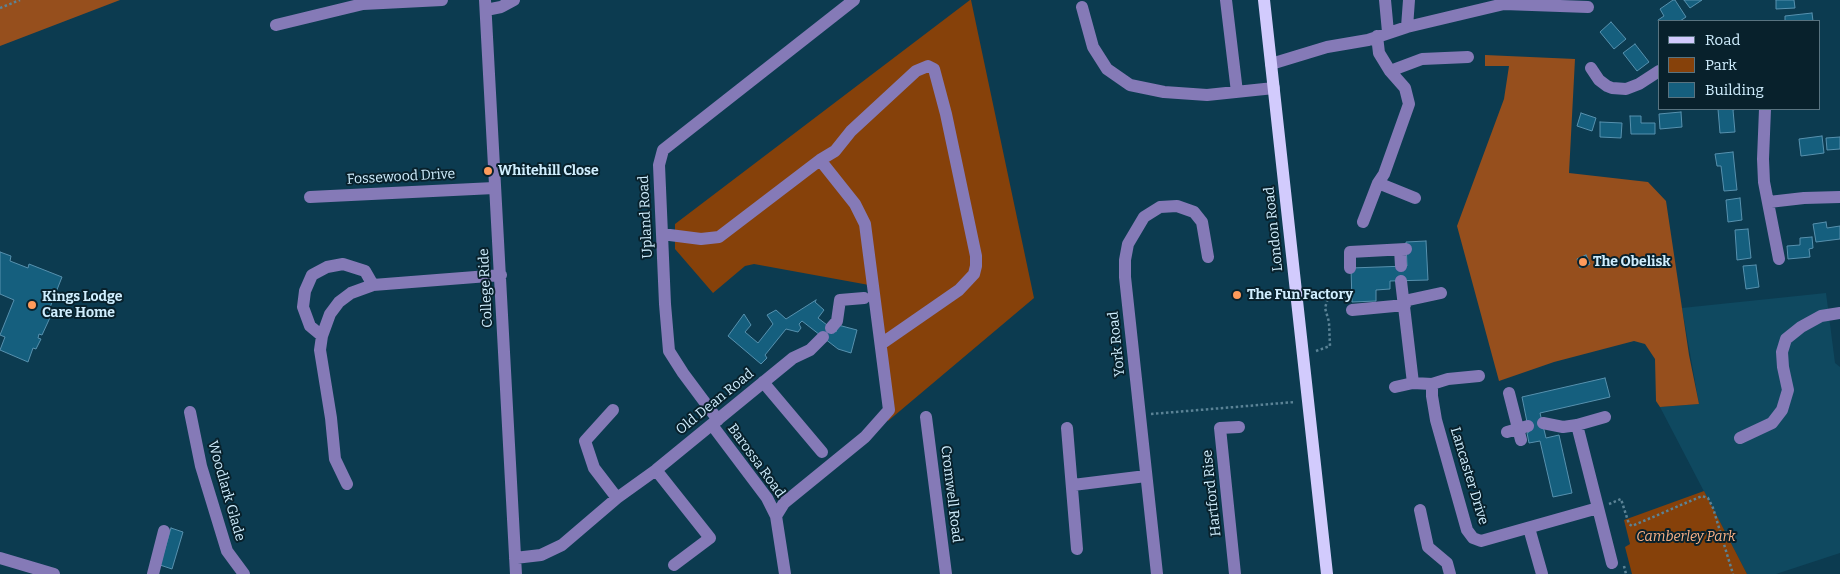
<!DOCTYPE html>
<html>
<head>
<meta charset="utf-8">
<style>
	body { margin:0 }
	#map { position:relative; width:1840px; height:574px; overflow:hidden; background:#0c3b50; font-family:Bitter,serif }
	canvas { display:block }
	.legend { position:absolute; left:1658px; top:20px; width:162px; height:90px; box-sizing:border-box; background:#08212c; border:1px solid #587380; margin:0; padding:6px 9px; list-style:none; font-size:15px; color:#d0eefe }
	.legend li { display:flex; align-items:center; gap:10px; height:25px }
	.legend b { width:25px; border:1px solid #587380 }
</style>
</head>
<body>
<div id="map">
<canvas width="1840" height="574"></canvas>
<ul class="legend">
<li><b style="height:6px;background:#d2cbfd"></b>Road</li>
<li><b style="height:14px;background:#86410a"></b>Park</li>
<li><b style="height:14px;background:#155f7e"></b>Building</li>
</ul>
</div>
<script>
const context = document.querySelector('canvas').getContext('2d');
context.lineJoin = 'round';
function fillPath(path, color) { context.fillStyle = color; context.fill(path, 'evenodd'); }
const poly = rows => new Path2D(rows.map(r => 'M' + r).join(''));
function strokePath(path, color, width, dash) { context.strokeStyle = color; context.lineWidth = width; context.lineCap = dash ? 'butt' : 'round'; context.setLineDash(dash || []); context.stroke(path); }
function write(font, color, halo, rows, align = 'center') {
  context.font = font + ' Bitter,serif'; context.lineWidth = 4; context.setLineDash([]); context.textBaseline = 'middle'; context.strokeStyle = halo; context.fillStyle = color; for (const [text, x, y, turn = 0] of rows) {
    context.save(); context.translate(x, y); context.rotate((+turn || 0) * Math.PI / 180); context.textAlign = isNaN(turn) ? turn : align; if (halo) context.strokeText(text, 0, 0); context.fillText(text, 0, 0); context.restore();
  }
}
fillPath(poly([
	[1826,293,1835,363,1840,367,1840,553,1776,574,1747,574,1660,407,1699,404,1682,308]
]), '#0f4960');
fillPath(poly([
	[970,0,971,0,1034,298,888,421,869,285,754,264,745,266,713,293,675,249,675,224],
	[1704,491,1747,574,1632,574,1625,547,1630,544,1624,520]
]), '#86410a');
fillPath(poly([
	[0,0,120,0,0,46],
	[1485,55,1575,59,1569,173,1648,182,1666,201,1689,355,1699,404,1660,407,1656,401,1655,359,1645,344,1634,341,1554,362,1499,381,1457,226,1504,99,1509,66,1485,66]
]), '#964f1d');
const building = poly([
	[1673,0,1675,0,1686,17,1680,21,1659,22,1658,20,1664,16,1660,9,1673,0],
	[1684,0,1702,0,1690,8,1684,0],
	[1776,0,1794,0,1795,8,1776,9,1776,0],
	[1812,13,1813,21,1785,21,1785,16,1812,13],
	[1611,22,1626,39,1614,49,1600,32,1611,22],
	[1635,44,1649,62,1637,71,1623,53,1635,44],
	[1718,109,1737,109,1733,110,1735,132,1720,133,1718,109],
	[1681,112,1682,127,1660,129,1659,114,1681,112],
	[1581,113,1596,118,1592,131,1577,126,1581,113],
	[1630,116,1641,116,1641,123,1655,123,1655,134,1631,134,1630,116],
	[1600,122,1622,123,1621,138,1600,137,1600,122],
	[1822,136,1824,153,1801,156,1799,139,1822,136],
	[1840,137,1840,149,1827,150,1826,138,1840,137],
	[1733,152,1737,190,1724,191,1721,166,1717,166,1715,154,1733,152],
	[1740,198,1742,220,1728,222,1726,200,1740,198],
	[1826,222,1827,228,1840,226,1840,239,1816,242,1813,224,1826,222],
	[1748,229,1751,258,1737,260,1735,230,1748,229],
	[1812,237,1813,248,1809,249,1810,257,1788,259,1787,246,1800,245,1800,238,1812,237],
	[1426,241,1428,280,1390,281,1390,289,1376,290,1376,301,1352,302,1351,268,1407,266,1406,242,1426,241],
	[0,252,11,256,10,261,28,268,29,264,62,277,49,310,53,311,42,335,39,334,38,338,41,339,36,349,33,348,28,362,0,350,5,337,0,335,14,300,0,294,0,252],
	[1586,255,1590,264,1580,268,1577,259,1586,255],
	[1756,265,1759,287,1746,289,1743,266,1756,265],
	[816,300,815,302,824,310,818,318,836,332,838,325,857,330,851,353,838,349,802,321,799,324,801,328,798,332,786,329,765,355,767,358,761,364,728,336,744,314,751,325,745,332,758,343,773,324,767,315,776,310,786,319,816,300],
	[1605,378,1610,397,1540,413,1546,438,1559,435,1572,493,1553,497,1540,441,1529,443,1527,433,1529,432,1522,397,1605,378],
	[171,528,183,532,172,569,160,565,171,528]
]);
fillPath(building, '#155f7e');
strokePath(building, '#5791ae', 1);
strokePath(poly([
	[0,8,20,0],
	[1316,351,1330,346,1329,322,1325,308,1328,298,1335,295,1347,299],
	[1151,414,1295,402],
	[1609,504,1621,499,1629,524,1632,526,1702,496,1708,498,1713,508,1733,574],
	[1624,566,1626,574]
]), '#5b8396', 2.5, [2.5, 2.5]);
strokePath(poly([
	[485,0,516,574],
	[1226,0,1237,92],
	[1385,0,1388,32],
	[1082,7,1093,47,1107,69,1130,85,1164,92,1207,95,1274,88],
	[486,10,501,7,514,0],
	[276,25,363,4,442,0],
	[1407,27,1409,0],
	[1271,64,1327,47,1368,40,1407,27,1504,4,1588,7],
	[1591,68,1599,80,1607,86,1612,88,1626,89,1639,84,1659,71],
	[1390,71,1422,59,1468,57],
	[1765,109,1763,159,1764,182,1779,259],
	[820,160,835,151,851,131,916,71,928,66,934,69,946,114,976,256,976,266,974,274,959,290,881,344],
	[1378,183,1415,198],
	[310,197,494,188],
	[1769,202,1804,198,1840,197],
	[1363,222,1378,183,1384,174,1409,104,1405,88,1390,71,1379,53,1377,36],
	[662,234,701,239,719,237,820,160,855,204,865,224,889,410,865,437,784,503,776,516],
	[1400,250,1401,266],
	[1350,268,1350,252,1406,249],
	[1401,281,1413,383],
	[1404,301,1441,293],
	[1352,310,1405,305],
	[831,328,837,321,840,300,864,298],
	[322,336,310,326,303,307,305,291,312,275,327,267,343,264,365,271,373,285],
	[763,382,822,452],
	[1432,384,1432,396,1436,420,1467,530,1473,538,1481,541,1598,508],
	[1395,387,1413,383,1432,384,1448,379,1479,376],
	[1509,393,1521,440],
	[613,410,585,441,594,468,617,498],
	[190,412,201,466,227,551,244,574],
	[926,417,946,574],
	[718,420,683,373,669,351,665,304,659,165,663,150,854,0],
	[1543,423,1563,427,1577,425,1605,417],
	[712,425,767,498,776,516,785,574],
	[1577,425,1612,563],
	[1067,428,1077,549],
	[1507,432,1528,426],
	[1740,438,1772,423,1782,410,1788,390,1783,367,1782,352,1786,339,1801,327,1821,316,1840,313],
	[656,470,710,538,674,565],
	[347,484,335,459,331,418,320,350,322,336,330,314,339,302,351,293,373,285,501,275],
	[1073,485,1146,476],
	[1420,510,1428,547,1447,563,1450,574],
	[1529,528,1542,574],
	[0,558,54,574],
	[515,558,541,555,562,545,617,498,656,470,793,358,810,350,823,337],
	[153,574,164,531],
	[1157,574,1125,277,1125,260,1128,244,1144,217,1160,207,1177,206,1194,212,1202,222,1208,257],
	[1235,574,1220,428,1239,427]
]), '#857ab7', 12);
strokePath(poly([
	[1264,0,1327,574]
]), '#d2cbfd', 12);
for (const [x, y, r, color] of [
	[488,171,5,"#ff9b5b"],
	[1583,262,5,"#ff9b5b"],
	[1237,295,5,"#ff9b5b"],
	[32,305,5,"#ff9b5b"]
]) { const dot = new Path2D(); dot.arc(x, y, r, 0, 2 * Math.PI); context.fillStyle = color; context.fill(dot); strokePath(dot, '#08212c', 2); }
write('bold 14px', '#d0eefe', '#08212c', [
	["Whitehill Close",498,171],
	["The Obelisk",1593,262],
	["The Fun Factory",1247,295],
	["Kings Lodge",42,297],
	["Care Home",42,313]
], 'left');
write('14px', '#d0eefe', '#08212c', [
	["Fossewood Drive",401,177,-3],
	["Upland Road",646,217,-93],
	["London Road",1274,229,-96],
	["College Ride",486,288,-93],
	["York Road",1117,344,-96],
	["Old Dean Road",715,402,-39],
	["Barossa Road",756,461,54],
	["Lancaster Drive",1469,476,73],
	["Woodlark Glade",226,491,74],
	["Hartford Rise",1212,493,-96],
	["Cromwell Road",951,494,83]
]);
write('italic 14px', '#fab186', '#08212c', [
	["Camberley Park",1686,537]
]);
</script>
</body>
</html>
